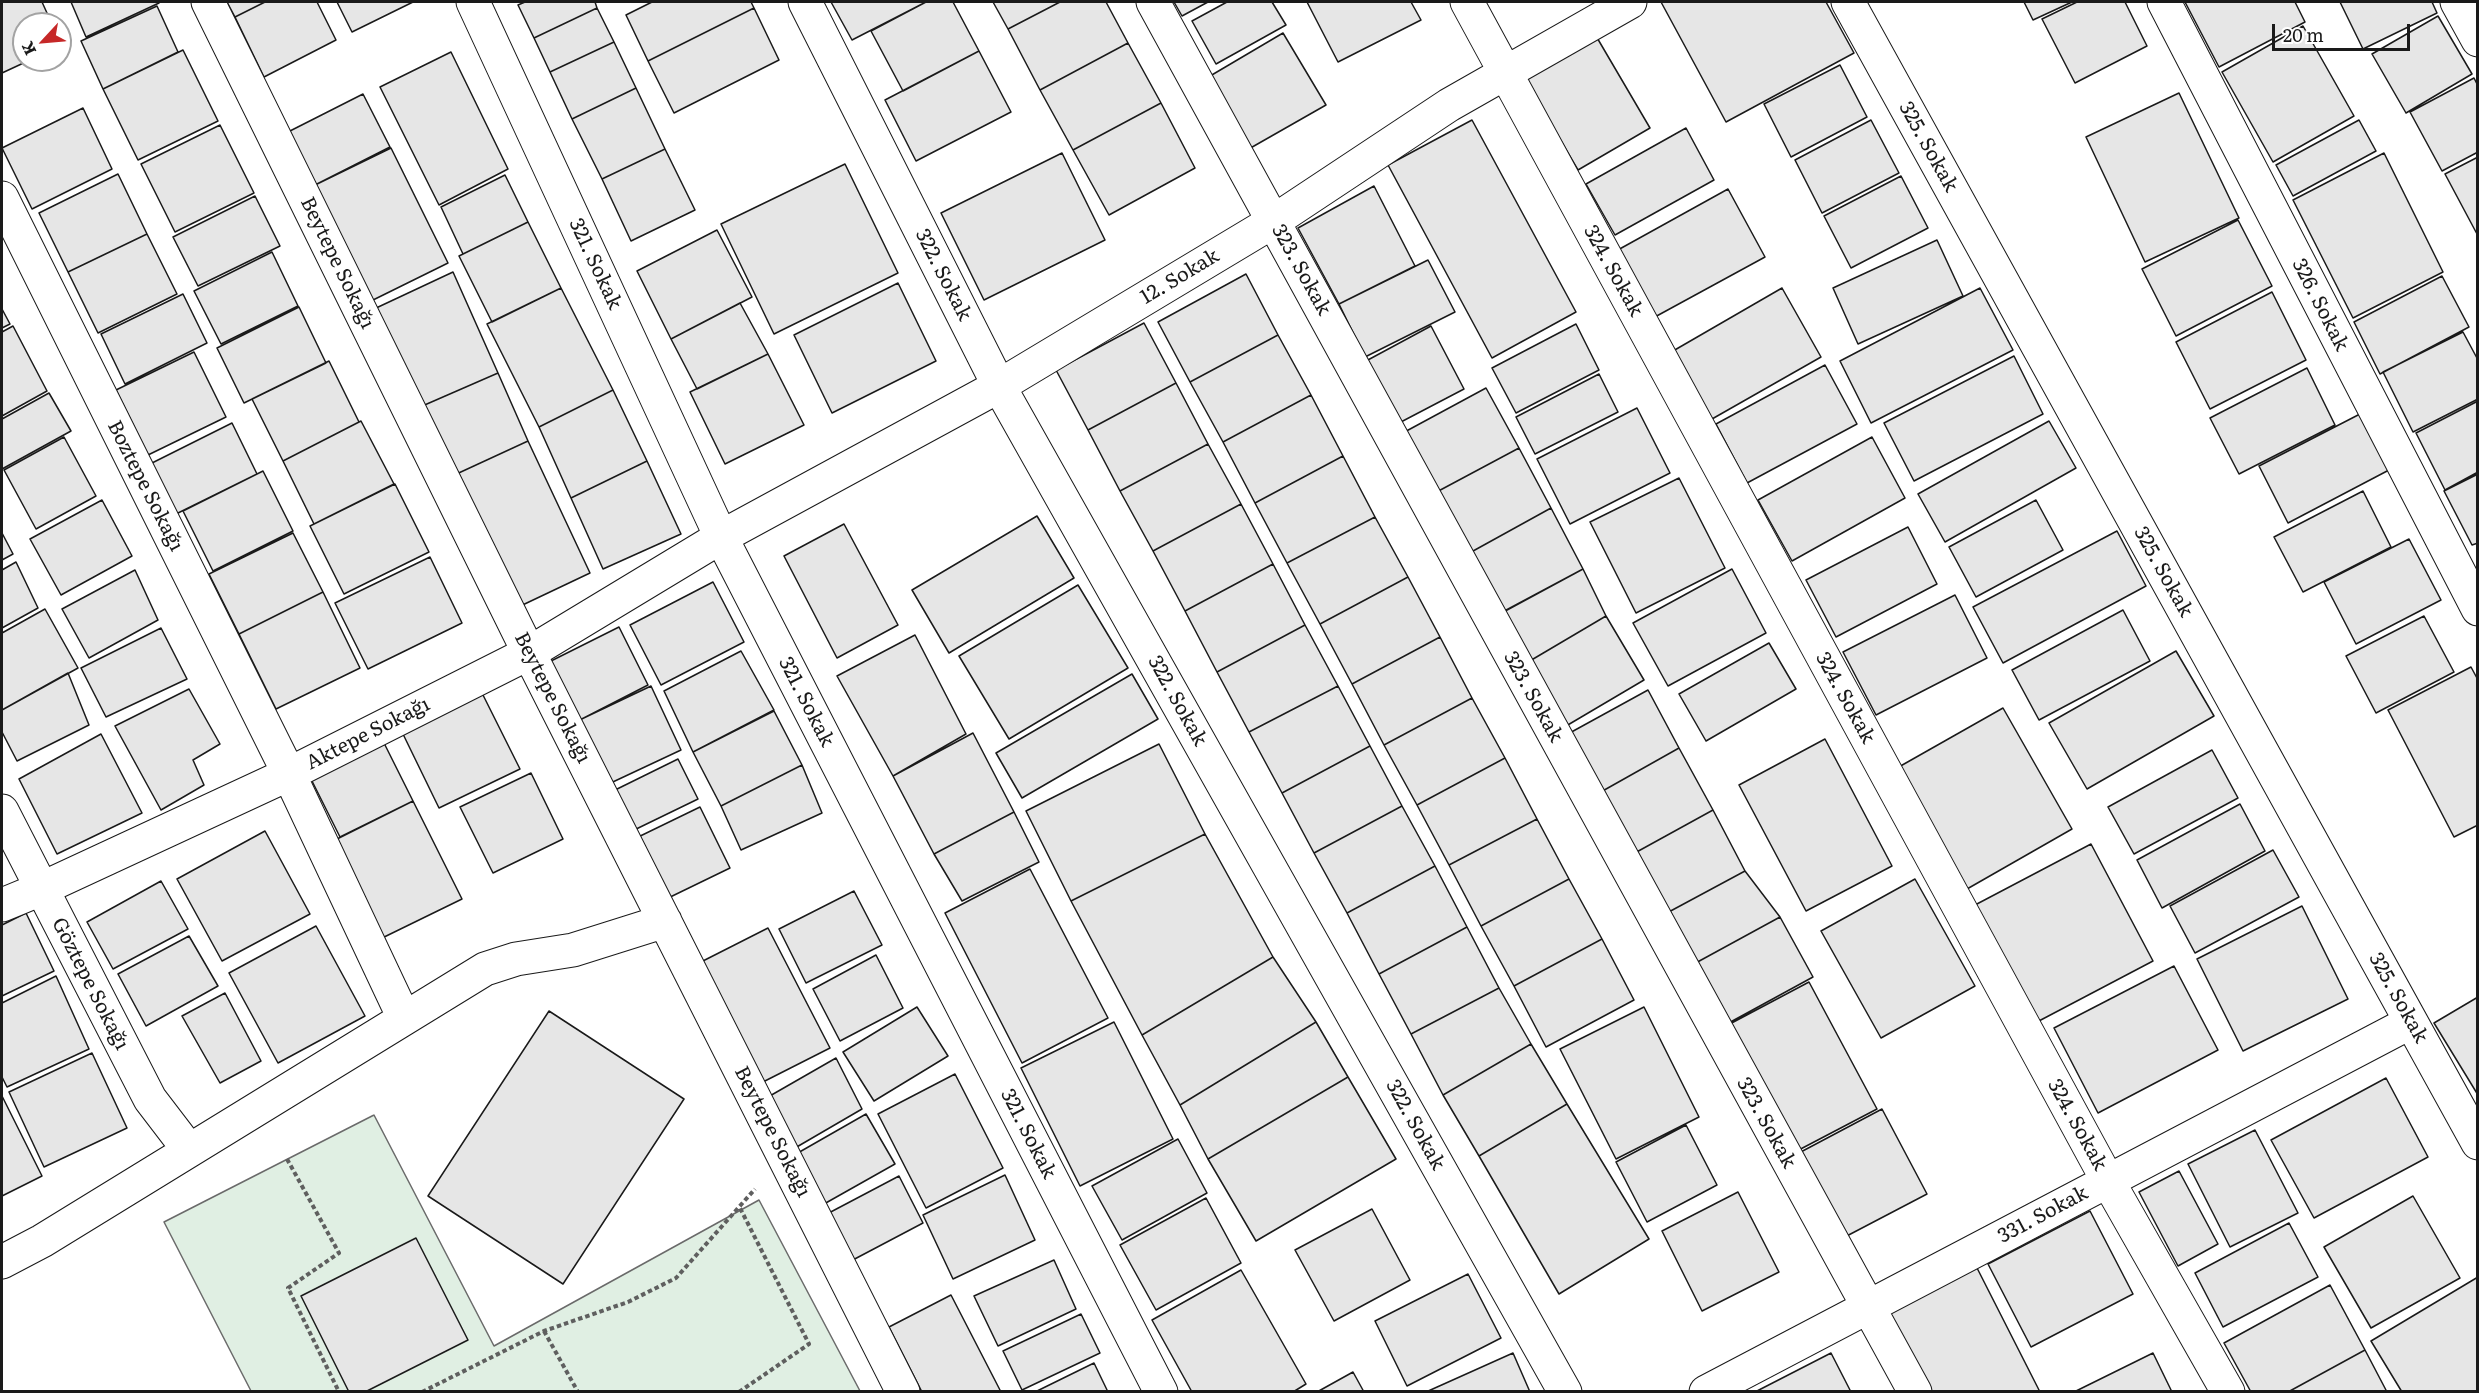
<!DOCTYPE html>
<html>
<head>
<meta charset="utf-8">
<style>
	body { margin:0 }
	#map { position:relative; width:2479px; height:1393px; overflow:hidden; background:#fff; font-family:Literata,serif }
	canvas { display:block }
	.frame { position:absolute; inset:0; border:3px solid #1a1a1a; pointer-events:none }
	.north { position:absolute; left:12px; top:12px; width:60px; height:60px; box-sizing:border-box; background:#fff; border:2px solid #a3a3a3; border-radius:50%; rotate:244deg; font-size:16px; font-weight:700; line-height:24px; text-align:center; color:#1a1a1a }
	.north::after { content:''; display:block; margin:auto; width:21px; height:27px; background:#c62828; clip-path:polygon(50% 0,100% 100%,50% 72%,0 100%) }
	.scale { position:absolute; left:2272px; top:24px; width:138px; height:27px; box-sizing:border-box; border:3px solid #1a1a1a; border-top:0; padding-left:8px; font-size:18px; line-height:21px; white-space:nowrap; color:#1a1a1a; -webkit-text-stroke:4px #fff; paint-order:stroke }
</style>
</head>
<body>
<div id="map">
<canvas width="2479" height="1393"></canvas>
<div class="frame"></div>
<div class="north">K</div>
<div class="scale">20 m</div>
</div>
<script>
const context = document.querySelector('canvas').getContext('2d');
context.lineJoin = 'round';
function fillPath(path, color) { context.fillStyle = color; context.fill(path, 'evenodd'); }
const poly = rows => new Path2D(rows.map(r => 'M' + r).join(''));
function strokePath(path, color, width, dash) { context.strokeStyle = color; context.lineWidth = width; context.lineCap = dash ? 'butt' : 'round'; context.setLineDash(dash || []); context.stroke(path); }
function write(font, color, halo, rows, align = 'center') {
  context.font = font + ' Literata,serif'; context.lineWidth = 4.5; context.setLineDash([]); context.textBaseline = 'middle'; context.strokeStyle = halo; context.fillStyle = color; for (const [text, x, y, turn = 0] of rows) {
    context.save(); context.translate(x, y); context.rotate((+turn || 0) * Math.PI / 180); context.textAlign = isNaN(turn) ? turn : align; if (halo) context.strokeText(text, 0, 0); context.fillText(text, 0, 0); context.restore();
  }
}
const green = poly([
	[374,1115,494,1346,759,1200,860,1391,251,1391,164,1222,374,1115]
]);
fillPath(green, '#e0efe3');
strokePath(green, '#6a6a6a', 1.5);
const building = poly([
	[2,2,42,2,52,24,24,24,24,60,30,60,2,73,2,2],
	[71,2,158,2,159,3,86,37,71,2],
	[227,2,265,2,235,17,227,2],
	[265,2,317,2,336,40,264,77,235,17,265,2],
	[337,2,413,2,352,32,337,2],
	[525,2,595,2,597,8,534,38,518,5,525,2],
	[652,2,751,2,754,8,648,61,626,15,652,2],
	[831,2,926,2,852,40,831,2],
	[926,2,953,2,979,51,903,91,871,31,926,2],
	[993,2,1060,2,1008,29,993,2],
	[1060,2,1106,2,1128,43,1040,90,1008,29,1060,2],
	[1174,2,1208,2,1182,16,1174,2],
	[1227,2,1272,2,1286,25,1216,64,1192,21,1227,2],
	[1307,2,1411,2,1421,20,1338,62,1307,2],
	[1661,2,1826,2,1854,53,1726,122,1661,2],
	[2024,2,2072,2,2033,20,2024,2],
	[2077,2,2125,2,2147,46,2075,83,2042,19,2077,2],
	[2185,2,2295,2,2305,22,2219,67,2185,2],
	[2340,2,2432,2,2437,13,2363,49,2340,2],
	[157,6,178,52,103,89,81,41,157,6],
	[597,8,614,42,550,72,534,38,597,8],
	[754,8,779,60,674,113,648,61,754,8],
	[2438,16,2472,74,2406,113,2372,54,2438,16],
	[1589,24,1650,128,1578,170,1517,66,1589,24],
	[2303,26,2354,116,2273,162,2222,72,2303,26],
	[1283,33,1326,105,1247,150,1205,79,1283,33],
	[614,42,636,88,572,119,550,72,614,42],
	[1128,43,1161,103,1073,150,1040,90,1128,43],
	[183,50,218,121,138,160,103,89,183,50],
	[979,51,1011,112,916,161,885,100,979,51],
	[451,52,508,169,439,205,380,87,451,52],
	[1840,65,1867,117,1791,157,1764,104,1840,65],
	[2474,78,2478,86,2478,152,2442,171,2410,112,2474,78],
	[636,88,665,149,602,179,572,119,636,88],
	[2179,93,2239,218,2145,262,2086,137,2179,93],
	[363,94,390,147,313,186,286,133,363,94],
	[1161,103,1195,168,1109,215,1073,150,1161,103],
	[83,108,112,169,32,209,2,148,83,108],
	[1472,120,1576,312,1492,358,1388,165,1472,120],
	[1871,120,1899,173,1822,213,1795,160,1871,120],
	[2359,120,2376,151,2293,196,2276,165,2359,120],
	[220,125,254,193,175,232,141,164,220,125],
	[1686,128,1714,180,1615,235,1586,184,1686,128],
	[391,148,448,263,369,302,313,186,391,148],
	[665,149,695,210,631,241,602,179,665,149],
	[1062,153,1105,240,984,300,941,213,1062,153],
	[2384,153,2443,272,2353,318,2293,200,2384,153],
	[2478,157,2478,233,2477,234,2445,174,2478,157],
	[845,164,898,273,774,334,721,224,845,164],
	[118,174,147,234,68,272,39,213,118,174],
	[505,175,528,222,463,254,441,207,505,175],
	[1901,176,1928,228,1851,268,1824,216,1901,176],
	[1374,186,1415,266,1339,304,1298,228,1374,186],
	[1728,189,1765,257,1653,318,1616,251,1728,189],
	[255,196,280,246,198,286,173,237,255,196],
	[2238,220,2272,286,2176,336,2142,269,2238,220],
	[528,222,561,288,492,322,459,256,528,222],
	[717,230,752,297,671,339,637,271,717,230],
	[147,234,177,294,98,333,68,272,147,234],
	[1937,240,1963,296,1858,344,1833,288,1937,240],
	[272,252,298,306,221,344,194,291,272,252],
	[1428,260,1455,312,1365,357,1339,304,1428,260],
	[453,272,498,373,420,407,374,309,453,272],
	[1246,274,1278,335,1190,382,1158,322,1246,274],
	[2442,276,2469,327,2380,374,2354,322,2442,276],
	[898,283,936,361,832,413,794,335,898,283],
	[561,288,613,390,539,427,487,324,561,288],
	[1782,288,1821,357,1712,419,1673,351,1782,288],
	[1980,288,2013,350,1871,423,1840,361,1980,288],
	[2272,292,2306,360,2210,409,2176,342,2272,292],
	[183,294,207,343,125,384,101,334,183,294],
	[740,303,768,354,697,389,671,339,740,303],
	[299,307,326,363,244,403,217,348,299,307],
	[2,309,10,324,2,328,2,309],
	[1144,323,1176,383,1088,430,1056,370,1144,323],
	[1576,324,1599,370,1516,413,1492,368,1576,324],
	[13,326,47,391,2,416,2,332,13,326],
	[1431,326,1464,389,1399,423,1366,361,1431,326],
	[2463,332,2478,360,2478,399,2413,432,2383,372,2463,332],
	[1278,335,1311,395,1223,442,1190,382,1278,335],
	[194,352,226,417,148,455,116,390,194,352],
	[768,354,804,425,725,464,690,392,768,354],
	[2014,356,2043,414,1914,481,1884,423,2014,356],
	[329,361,359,422,283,461,252,399,329,361],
	[1825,365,1857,424,1747,483,1716,424,1825,365],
	[2307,368,2335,425,2239,474,2210,418,2307,368],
	[498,373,528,441,450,477,420,407,498,373],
	[1599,374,1618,412,1535,454,1516,417,1599,374],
	[1176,383,1208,444,1120,491,1088,430,1176,383],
	[1486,388,1519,448,1431,495,1399,435,1486,388],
	[613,390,647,461,571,498,539,427,613,390],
	[49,393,71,431,2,469,2,419,49,393],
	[1311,395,1343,456,1255,503,1223,442,1311,395],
	[2478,401,2478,472,2445,490,2416,433,2478,401],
	[1637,408,1670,473,1570,524,1537,459,1637,408],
	[2360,414,2389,470,2288,523,2259,466,2360,414],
	[361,421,394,484,314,524,283,461,361,421],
	[2049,421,2076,468,1945,542,1918,494,2049,421],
	[232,423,257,474,176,514,152,463,232,423],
	[64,437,96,496,36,529,4,470,64,437],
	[1872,437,1905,498,1792,561,1758,500,1872,437],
	[528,441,590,573,512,610,450,477,528,441],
	[1208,444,1241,504,1153,551,1120,491,1208,444],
	[1519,448,1551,508,1464,556,1431,495,1519,448],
	[1343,456,1375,517,1287,563,1255,503,1343,456],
	[647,461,681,534,603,569,571,498,647,461],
	[263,471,293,531,213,571,183,511,263,471],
	[2478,474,2478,543,2472,545,2444,491,2478,474],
	[1679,478,1725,568,1636,613,1590,522,1679,478],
	[395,484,429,552,344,594,310,526,395,484],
	[2363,491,2391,547,2303,592,2274,537,2363,491],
	[102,500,132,556,61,595,30,539,102,500],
	[2036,500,2063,550,1976,597,1949,547,2036,500],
	[1241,504,1273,564,1185,611,1153,551,1241,504],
	[1551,508,1583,569,1496,616,1464,556,1551,508],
	[1037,516,1074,578,949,653,912,590,1037,516],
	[1375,517,1408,577,1320,624,1287,563,1375,517],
	[844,524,898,625,837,658,784,556,844,524],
	[1908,527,1937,584,1836,637,1806,580,1908,527],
	[2117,531,2146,586,2003,663,1973,607,2117,531],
	[2,533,13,554,2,560,2,533],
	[293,533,323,592,239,634,209,574,293,533],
	[2409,539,2441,600,2356,644,2324,582,2409,539],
	[430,557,462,623,368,669,335,603,430,557],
	[16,562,38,608,2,628,2,570,16,562],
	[1273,564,1305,625,1217,672,1185,611,1273,564],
	[1583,569,1606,616,1523,665,1495,616,1583,569],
	[1732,569,1766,633,1668,686,1633,623,1732,569],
	[135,570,158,620,89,658,62,609,135,570],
	[1408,577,1440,637,1352,684,1320,624,1408,577],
	[713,582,744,642,661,685,630,625,713,582],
	[1078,585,1128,668,1009,739,959,656,1078,585],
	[323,592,360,668,276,709,239,634,323,592],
	[1955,595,1987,658,1876,715,1843,652,1955,595],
	[45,609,78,668,2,710,2,633,45,609],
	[2123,610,2150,661,2039,720,2012,670,2123,610],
	[1606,616,1644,680,1561,729,1523,665,1606,616],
	[2424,616,2454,672,2376,713,2346,656,2424,616],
	[1305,625,1338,686,1249,732,1217,672,1305,625],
	[619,627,648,685,574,723,545,664,619,627],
	[161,628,187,679,106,717,81,668,161,628],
	[915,635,966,734,893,776,837,676,915,635],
	[1440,637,1472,698,1384,745,1352,684,1440,637],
	[1769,643,1796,689,1706,741,1679,694,1769,643],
	[741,651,774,710,693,752,664,691,741,651],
	[2176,651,2214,716,2087,789,2049,723,2176,651],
	[2471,667,2478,680,2478,825,2454,837,2388,710,2471,667],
	[68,673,89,725,17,761,2,732,2,710,68,673],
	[1132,674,1158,719,1022,798,996,753,1132,674],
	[651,686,681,750,600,788,569,725,651,686],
	[1338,686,1370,746,1282,793,1249,732,1338,686],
	[189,689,220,744,193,760,204,785,161,810,115,726,189,689],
	[1648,690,1679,748,1599,793,1566,735,1648,690],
	[482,693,520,769,439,808,402,732,482,693],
	[1472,698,1505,758,1417,805,1384,745,1472,698],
	[2003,708,2072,829,1967,889,1897,768,2003,708],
	[774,711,802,765,721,806,693,752,774,711],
	[379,733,413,801,340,837,306,769,379,733],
	[973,733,1014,812,934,854,893,776,973,733],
	[101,734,142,813,57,854,19,779,101,734],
	[1825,739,1892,866,1806,911,1739,785,1825,739],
	[1159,744,1205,834,1071,901,1026,811,1159,744],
	[1370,746,1402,806,1314,853,1282,793,1370,746],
	[1679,748,1713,810,1633,854,1599,793,1679,748],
	[2212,750,2238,798,2134,854,2108,807,2212,750],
	[1505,758,1537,819,1449,865,1417,805,1505,758],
	[678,759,698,799,628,833,609,793,678,759],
	[802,765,822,813,741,850,721,806,802,765],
	[531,773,563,839,493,873,460,807,531,773],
	[413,801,462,899,376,941,327,844,413,801],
	[2240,804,2265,851,2162,908,2137,860,2240,804],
	[1402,806,1435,866,1347,913,1314,853,1402,806],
	[700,807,730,868,662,901,632,840,700,807],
	[1713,810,1745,871,1665,914,1633,854,1713,810],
	[1014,812,1039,862,962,901,934,854,1014,812],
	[1537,819,1569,879,1481,926,1449,865,1537,819],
	[265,831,310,914,222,961,177,879,265,831],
	[1205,834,1273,957,1142,1035,1071,901,1205,834],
	[2091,844,2153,961,2037,1022,1975,905,2091,844],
	[2273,850,2299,897,2195,953,2170,906,2273,850],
	[1435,866,1467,927,1379,974,1347,913,1435,866],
	[1030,869,1108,1018,1022,1063,945,913,1030,869],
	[1745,871,1780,917,1692,965,1665,914,1745,871],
	[1569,879,1602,939,1514,986,1481,926,1569,879],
	[1915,879,1975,986,1881,1038,1821,931,1915,879],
	[161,881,188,929,113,969,87,922,161,881],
	[854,891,882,945,806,983,779,929,854,891],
	[2302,906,2348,999,2243,1051,2197,959,2302,906],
	[26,913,54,971,2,996,2,925,26,913],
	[1780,917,1813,977,1725,1025,1692,965,1780,917],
	[316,926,365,1016,278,1063,229,973,316,926],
	[1467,927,1499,988,1411,1034,1379,974,1467,927],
	[768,928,830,1048,757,1085,695,965,768,928],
	[189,936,218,986,146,1026,118,974,189,936],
	[1602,939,1634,1000,1546,1047,1514,986,1602,939],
	[876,955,903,1008,840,1041,813,989,876,955],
	[1273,957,1316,1022,1180,1105,1142,1035,1273,957],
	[2174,966,2218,1050,2098,1113,2054,1028,2174,966],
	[56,976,89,1049,7,1087,2,1077,2,1003,56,976],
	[1809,982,1877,1109,1793,1153,1726,1026,1809,982],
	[1499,988,1531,1044,1443,1095,1411,1034,1499,988],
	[225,993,261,1061,220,1083,182,1016,225,993],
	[2478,997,2478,1095,2434,1023,2478,997],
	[917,1007,948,1056,874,1101,843,1052,917,1007],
	[1644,1007,1699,1117,1616,1159,1560,1049,1644,1007],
	[549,1011,684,1099,563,1284,428,1196,549,1011],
	[1114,1022,1173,1139,1080,1186,1021,1068,1114,1022],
	[1316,1022,1348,1077,1208,1159,1180,1105,1316,1022],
	[1531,1044,1567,1104,1479,1156,1443,1095,1531,1044],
	[92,1053,127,1128,44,1167,9,1092,92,1053],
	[836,1058,862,1109,795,1148,768,1097,836,1058],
	[955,1074,1003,1168,926,1208,878,1114,955,1074],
	[1348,1077,1396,1159,1256,1241,1208,1159,1348,1077],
	[2386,1078,2428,1157,2314,1218,2271,1140,2386,1078],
	[2,1096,42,1176,2,1196,2,1096],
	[1567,1104,1649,1239,1559,1294,1479,1156,1567,1104],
	[1882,1109,1927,1194,1841,1239,1797,1154,1882,1109],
	[866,1114,895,1164,824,1204,796,1154,866,1114],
	[1686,1125,1717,1185,1647,1222,1616,1162,1686,1125],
	[2255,1130,2298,1213,2230,1247,2188,1164,2255,1130],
	[1178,1139,1207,1193,1122,1240,1092,1186,1178,1139],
	[2179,1171,2218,1244,2178,1266,2139,1192,2179,1171],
	[1005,1175,1035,1240,953,1279,923,1215,1005,1175],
	[899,1176,923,1223,849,1262,825,1215,899,1176],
	[1738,1192,1779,1272,1702,1311,1662,1231,1738,1192],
	[2413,1196,2460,1278,2371,1328,2324,1247,2413,1196],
	[1206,1198,1241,1263,1156,1310,1120,1245,1206,1198],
	[1372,1209,1410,1280,1334,1321,1295,1250,1372,1209],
	[2090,1211,2133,1294,2031,1347,1988,1264,2090,1211],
	[2289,1223,2318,1277,2223,1327,2195,1273,2289,1223],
	[416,1238,468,1340,365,1392,349,1392,301,1296,416,1238],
	[1054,1260,1076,1309,998,1346,974,1296,1054,1260],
	[1975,1264,2040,1392,1929,1392,1887,1309,1975,1264],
	[1241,1270,1306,1384,1293,1392,1192,1392,1152,1320,1241,1270],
	[1468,1274,1501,1338,1407,1386,1375,1321,1468,1274],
	[2478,1277,2478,1392,2402,1392,2371,1341,2478,1277],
	[2330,1285,2365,1350,2288,1392,2251,1392,2224,1343,2330,1285],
	[951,1295,1001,1392,922,1392,889,1327,951,1295],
	[1081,1314,1100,1353,1022,1390,1003,1351,1081,1314],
	[2365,1350,2387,1392,2288,1392,2365,1350],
	[1513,1353,1530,1392,1426,1392,1513,1353],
	[1831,1353,1851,1392,1755,1392,1831,1353],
	[2153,1353,2172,1392,2074,1392,2153,1353],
	[1094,1363,1108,1392,1035,1392,1094,1363],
	[1353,1372,1364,1392,1317,1392,1353,1372]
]);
fillPath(building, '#e6e6e6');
strokePath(building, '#1a1a1a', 1.5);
const minor = poly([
	[208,2,529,653,903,1392],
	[473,2,721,537,1161,1392],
	[805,2,999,386,1565,1392],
	[1153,2,1915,1392],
	[1467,2,2108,1181,2228,1392],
	[1848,2,2478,1143],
	[2164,2,2478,609],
	[2457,2,2478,40],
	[2,198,289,774,404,1018],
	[2,811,150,1099,189,1150],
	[2,905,41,889,289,774,529,653,721,537,999,386,1274,221,1449,105,1630,2],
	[2,1262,42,1241,485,969,516,959,573,950,665,921],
	[1706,1392,2411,1022]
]);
strokePath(minor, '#1a1a1a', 35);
strokePath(poly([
	[287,1159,339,1253,288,1288,339,1392],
	[544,1331,578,1392],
	[422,1392,544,1331,628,1302,676,1278,755,1189],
	[739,1392,809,1344,739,1206]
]), '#5f5f5f', 4, [4.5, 3]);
strokePath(minor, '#fff', 33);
write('20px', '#1a1a1a', '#fff', [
	["325. Sokak",1928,147,61],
	["Beytepe Sokağı",337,263,64],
	["321. Sokak",595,264,65],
	["323. Sokak",1301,270,61],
	["324. Sokak",1613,271,61],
	["322. Sokak",943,275,63],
	["12. Sokak",1180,277,-31],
	["326. Sokak",2320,305,63],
	["Boztepe Sokağı",145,486,63],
	["325. Sokak",2163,572,61],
	["323. Sokak",1533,697,61],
	["Beytepe Sokağı",552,698,63],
	["324. Sokak",1845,698,61],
	["322. Sokak",1177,701,61],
	["321. Sokak",806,702,63],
	["Aktepe Sokağı",368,734,-27],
	["Göztepe Sokağı",90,984,63],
	["325. Sokak",2398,998,61],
	["323. Sokak",1766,1123,61],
	["322. Sokak",1415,1125,61],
	["324. Sokak",2077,1125,61],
	["Beytepe Sokağı",772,1132,63],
	["321. Sokak",1028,1134,63],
	["331. Sokak",2043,1215,-28]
]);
</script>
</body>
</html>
